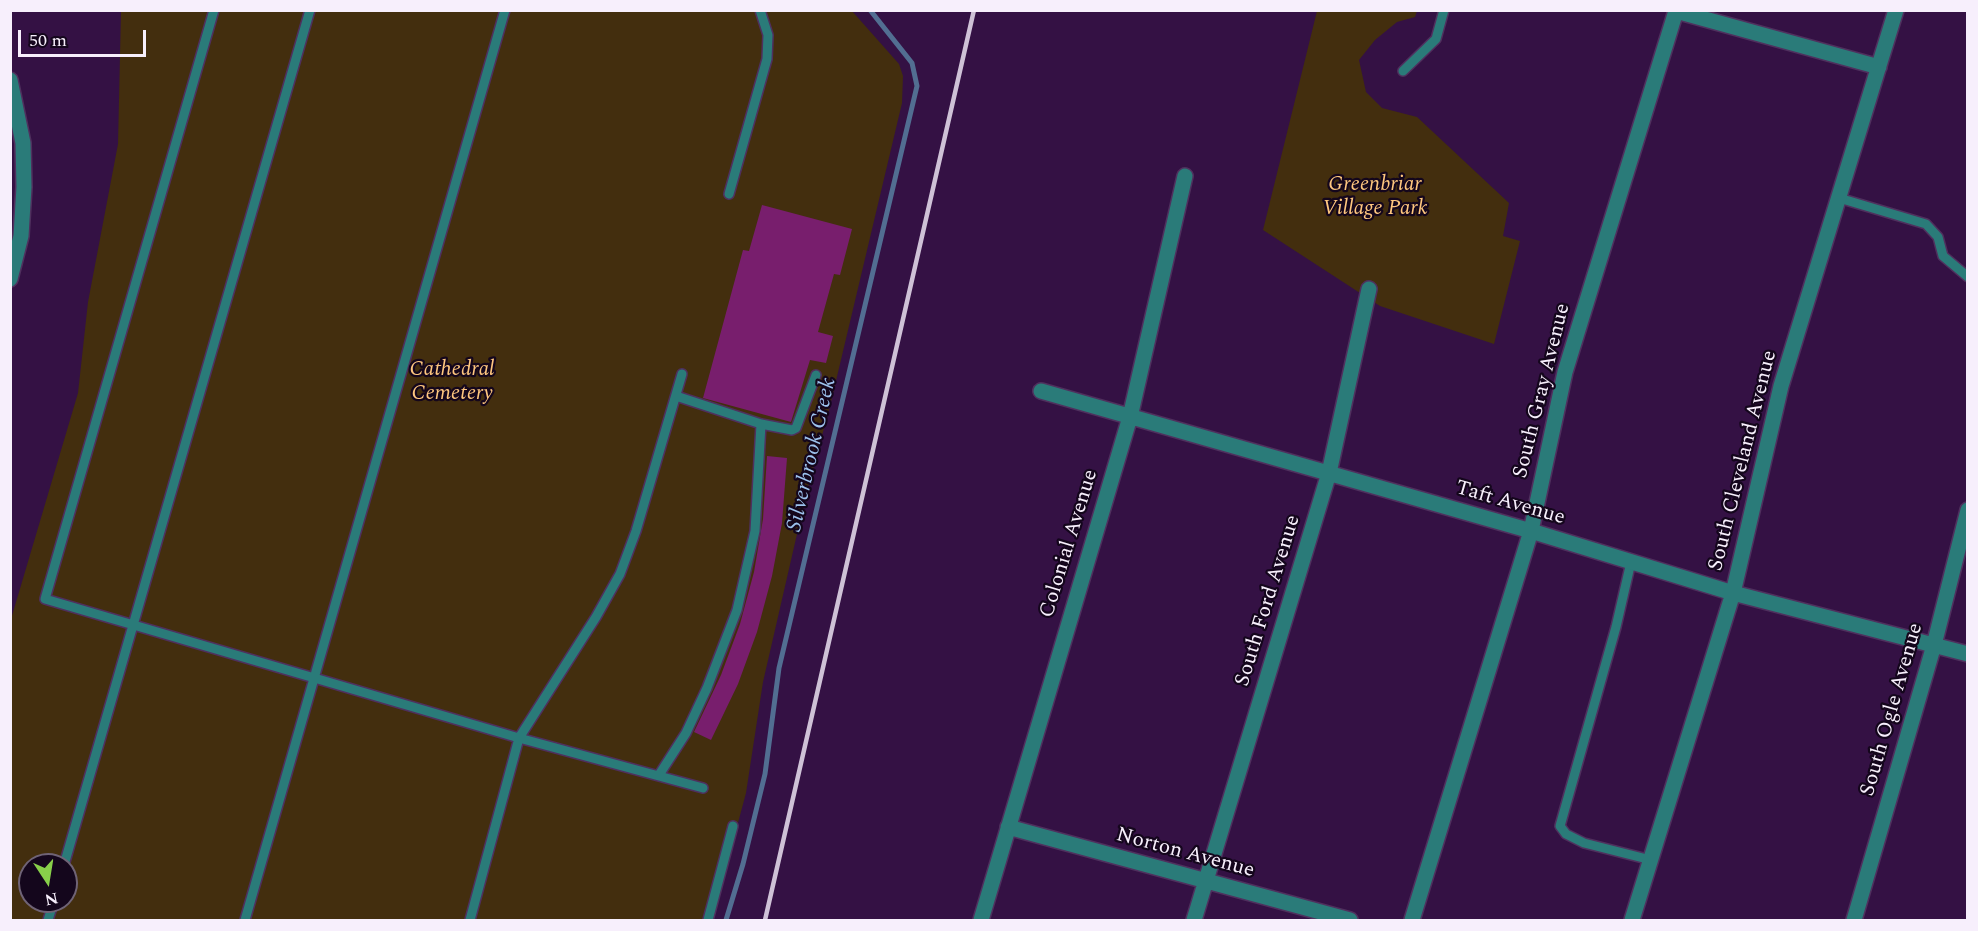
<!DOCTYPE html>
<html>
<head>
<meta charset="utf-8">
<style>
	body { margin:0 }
	#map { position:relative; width:1978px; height:931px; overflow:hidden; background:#341144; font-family:Spectral,serif }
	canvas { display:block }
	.frame { position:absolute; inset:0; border:12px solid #f7effc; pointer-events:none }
	.north { position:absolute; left:18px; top:853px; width:60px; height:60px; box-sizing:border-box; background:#14061c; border:2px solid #6f6376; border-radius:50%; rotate:168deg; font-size:16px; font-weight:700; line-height:24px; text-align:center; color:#f7effc }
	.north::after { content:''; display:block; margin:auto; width:21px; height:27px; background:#88cf4a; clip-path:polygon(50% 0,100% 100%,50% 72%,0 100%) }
	.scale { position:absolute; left:18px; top:30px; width:128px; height:27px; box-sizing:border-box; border:3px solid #f7effc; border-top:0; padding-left:8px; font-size:18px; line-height:21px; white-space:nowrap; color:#f7effc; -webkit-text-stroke:4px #14061c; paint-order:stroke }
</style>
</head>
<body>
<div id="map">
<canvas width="1978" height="931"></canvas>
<div class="frame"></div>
<div class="north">N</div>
<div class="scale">50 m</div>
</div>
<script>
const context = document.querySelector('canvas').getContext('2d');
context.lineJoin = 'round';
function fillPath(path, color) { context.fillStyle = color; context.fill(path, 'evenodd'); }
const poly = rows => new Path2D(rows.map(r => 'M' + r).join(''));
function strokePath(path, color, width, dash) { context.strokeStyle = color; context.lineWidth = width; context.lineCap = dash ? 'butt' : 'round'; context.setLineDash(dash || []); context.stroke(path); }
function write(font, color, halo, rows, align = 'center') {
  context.font = font + ' Spectral,serif'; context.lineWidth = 4.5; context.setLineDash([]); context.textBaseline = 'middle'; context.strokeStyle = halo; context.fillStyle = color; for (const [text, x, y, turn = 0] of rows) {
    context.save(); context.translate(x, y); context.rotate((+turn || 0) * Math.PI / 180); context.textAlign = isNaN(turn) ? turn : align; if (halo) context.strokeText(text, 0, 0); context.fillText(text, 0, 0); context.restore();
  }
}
fillPath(poly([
	[121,11,852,11,899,64,903,76,902,103,830,406,806,495,763,682,746,793,712,920,11,920,11,619,78,393,88,302,118,144],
	[30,865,66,865,66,901,30,901],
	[1317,11,1417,11,1415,17,1397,22,1375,40,1359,60,1366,92,1382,108,1417,117,1509,203,1503,236,1520,241,1494,344,1380,306,1263,230]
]), '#432e0e');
strokePath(poly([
	[726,920,743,864,765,774,779,668,917,86,912,63,870,10]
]), '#526e92', 5);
fillPath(poly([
	[762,205,852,229,840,275,834,274,818,332,833,336,826,363,810,360,791,422,703,398,743,250,749,251],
	[767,456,787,458,782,523,772,576,757,632,738,684,711,740,694,732,721,675,740,624,754,572,763,519]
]), '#781e6d');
const lane = poly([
	[214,10,45,599,519,738,703,788],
	[1403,71,1436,39,1444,10],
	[729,194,767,59,768,35,760,10],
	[1839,198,1926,224,1938,237,1943,256,1968,277],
	[676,396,761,424,792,430,796,428,816,375],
	[1631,562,1616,627,1560,826,1566,834,1584,843,1651,860],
	[659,775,686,733,707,688,737,610,755,531,761,424],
	[64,865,310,10],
	[48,920,54,901],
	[245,920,505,10],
	[470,920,519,738,596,617,620,574,636,531,682,374],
	[708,920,733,826]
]);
const street = poly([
	[10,80,23,143,24,187,21,236,10,279],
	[1041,391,1531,531,1733,593,1968,654],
	[1008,827,1350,920],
	[981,920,1130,417,1185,176],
	[1194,920,1329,473,1369,289],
	[1412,920,1531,531,1565,372,1676,11,1879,67],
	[1632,920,1733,593,1781,386,1896,10],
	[1854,920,1934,645,1968,510]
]);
strokePath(lane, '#4f305e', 12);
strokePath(street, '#4f305e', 18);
strokePath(lane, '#2a7b79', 9);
strokePath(street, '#2a7b79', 15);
strokePath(poly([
	[765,920,974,10]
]), '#cfc2d7', 4.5);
write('italic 21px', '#ffc77f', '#14061c', [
	["Greenbriar",1375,186],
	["Village Park",1375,210],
	["Cathedral",452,371],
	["Cemetery",452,395]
]);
write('21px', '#f7effc', '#14061c', [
	["South Gray Avenue",1543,391,-76],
	["South Cleveland Avenue",1744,461,-76],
	["Taft Avenue",1510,504,16],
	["Colonial Avenue",1070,544,-73],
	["South Ford Avenue",1269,601,-73],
	["South Ogle Avenue",1893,710,-74],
	["Norton Avenue",1185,854,15]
]);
write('italic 22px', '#9dc2ed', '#14061c', [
	["Silverbrook Creek",813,455,-77]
]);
</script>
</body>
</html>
